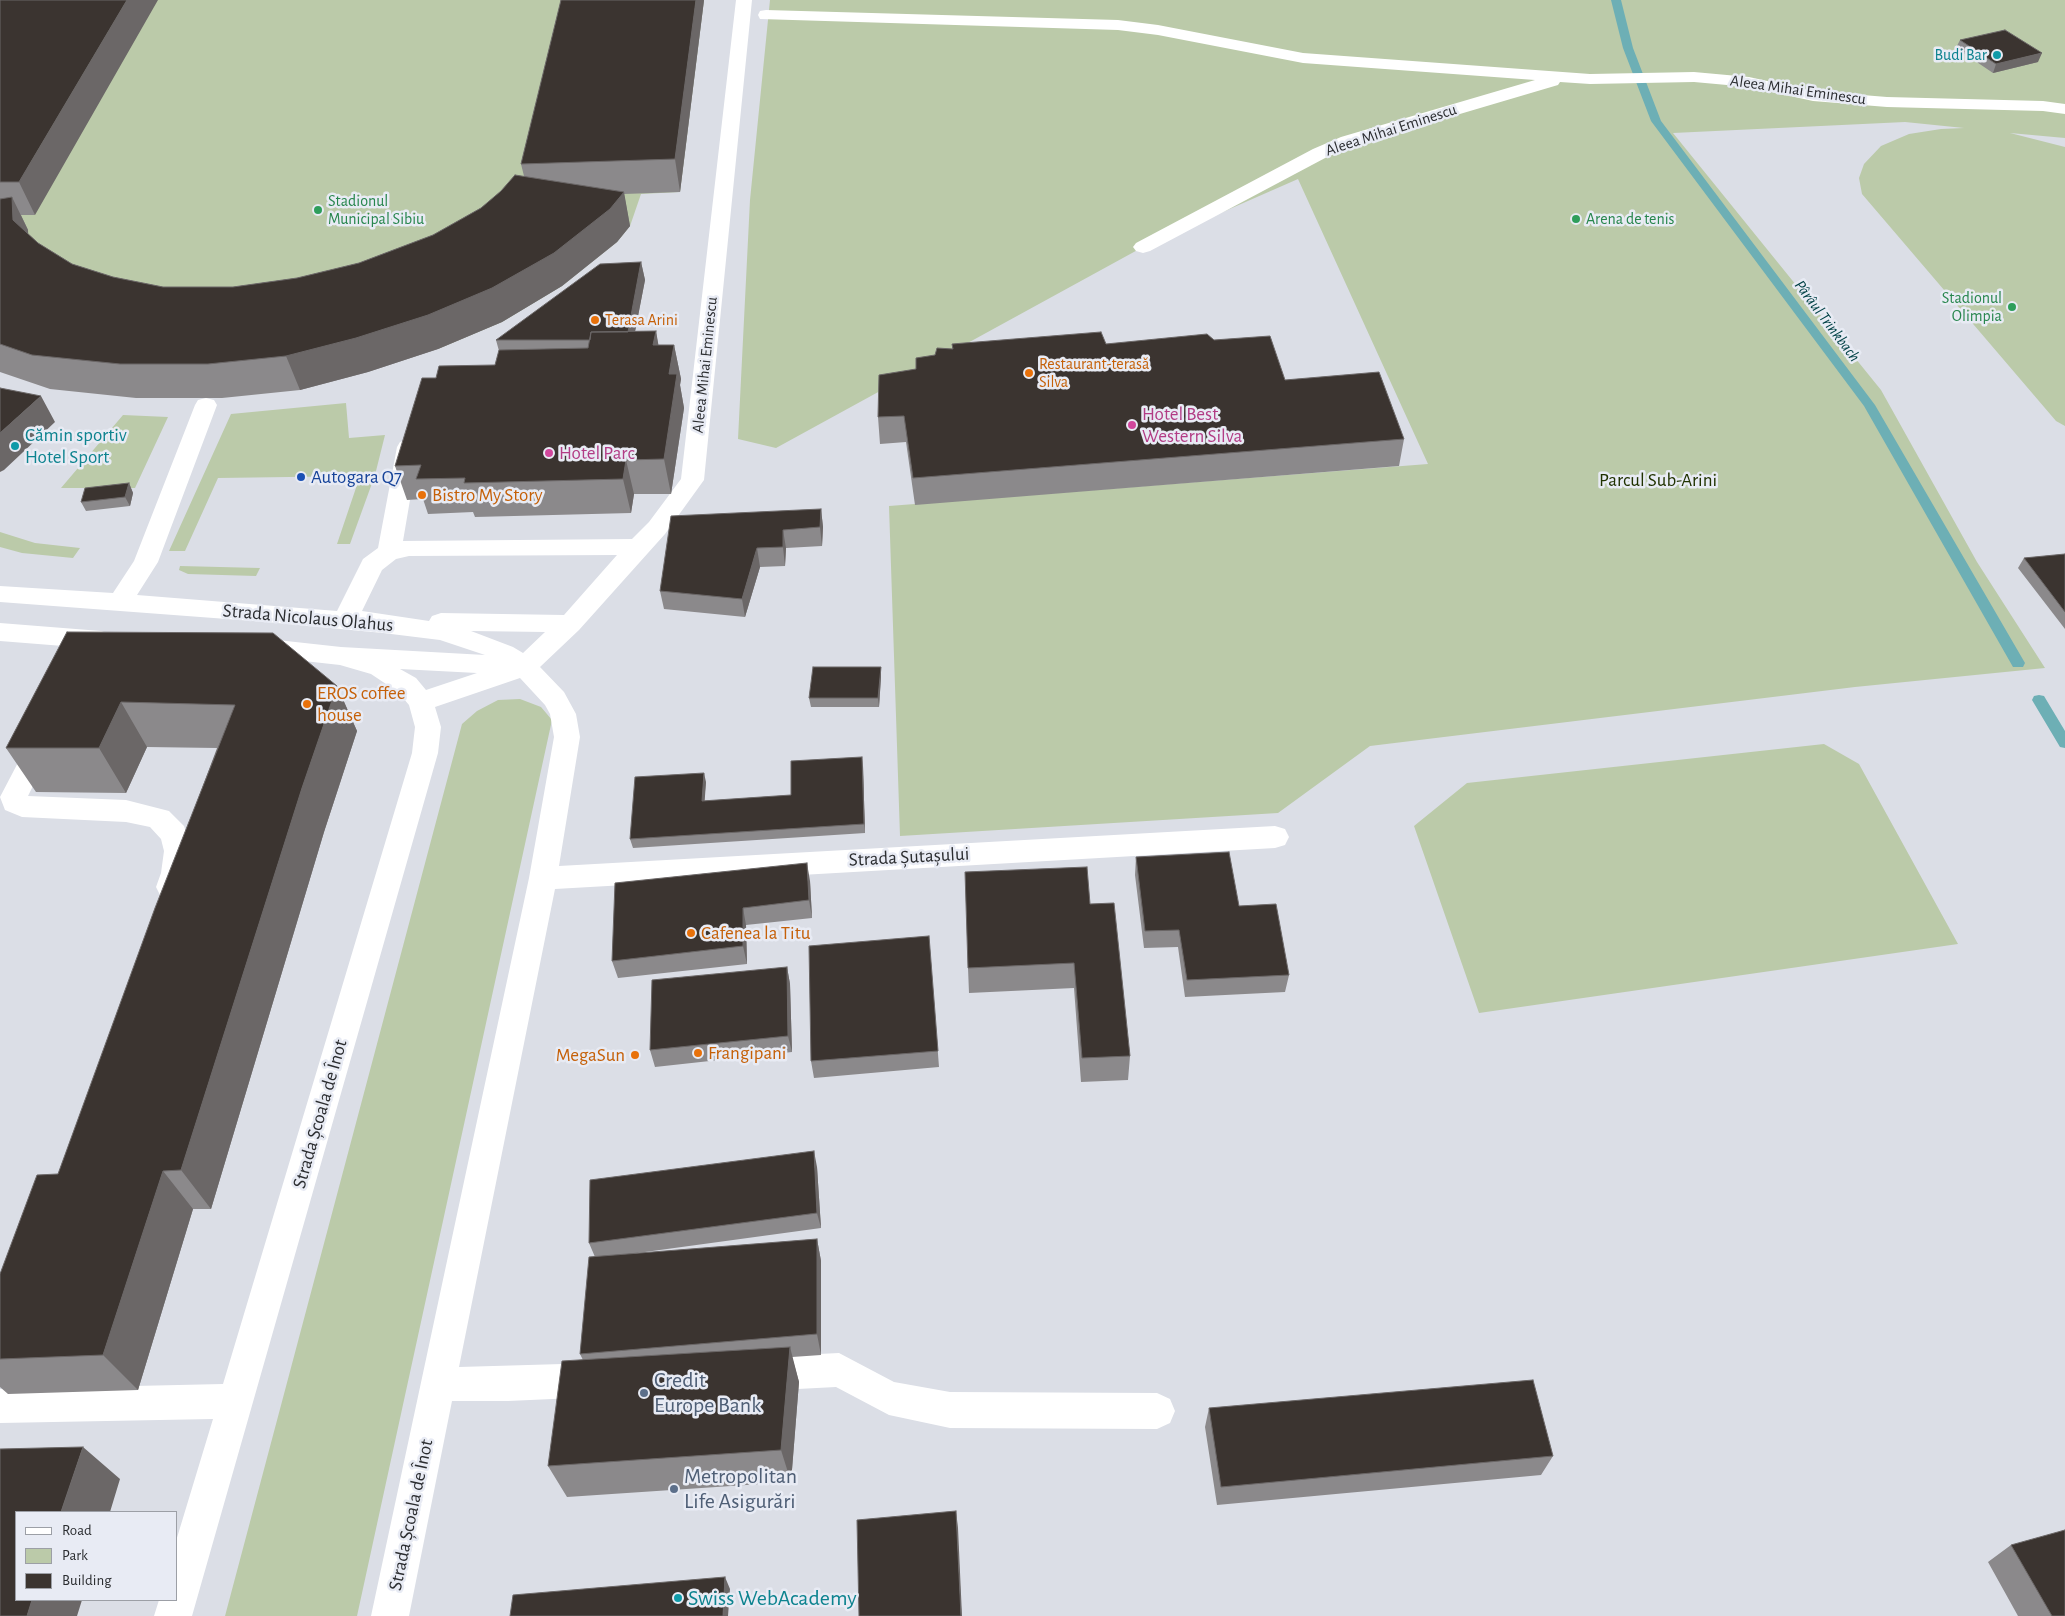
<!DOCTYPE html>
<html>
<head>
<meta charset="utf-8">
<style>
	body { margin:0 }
	#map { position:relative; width:2065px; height:1616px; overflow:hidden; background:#dbdee6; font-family:"Alegreya Sans",sans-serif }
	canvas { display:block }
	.legend { position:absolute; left:15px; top:1511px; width:162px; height:90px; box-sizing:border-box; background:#e8ebf4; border:1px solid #9c9fa6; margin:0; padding:6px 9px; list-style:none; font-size:15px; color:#2b2d30 }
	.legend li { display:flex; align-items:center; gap:10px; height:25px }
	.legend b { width:25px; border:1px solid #9c9fa6 }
</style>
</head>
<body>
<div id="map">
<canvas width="2065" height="1616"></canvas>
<ul class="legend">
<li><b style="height:6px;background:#fff"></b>Road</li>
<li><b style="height:14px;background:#bbcaa9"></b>Park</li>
<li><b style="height:14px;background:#3b3430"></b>Building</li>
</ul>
</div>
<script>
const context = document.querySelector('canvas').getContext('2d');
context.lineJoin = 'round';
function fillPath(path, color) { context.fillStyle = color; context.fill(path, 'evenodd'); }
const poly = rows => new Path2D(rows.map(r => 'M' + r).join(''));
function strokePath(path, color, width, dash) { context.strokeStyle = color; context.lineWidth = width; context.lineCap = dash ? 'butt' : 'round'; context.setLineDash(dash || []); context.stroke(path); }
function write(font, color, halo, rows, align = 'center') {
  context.font = font + ' "Alegreya Sans",sans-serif'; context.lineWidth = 5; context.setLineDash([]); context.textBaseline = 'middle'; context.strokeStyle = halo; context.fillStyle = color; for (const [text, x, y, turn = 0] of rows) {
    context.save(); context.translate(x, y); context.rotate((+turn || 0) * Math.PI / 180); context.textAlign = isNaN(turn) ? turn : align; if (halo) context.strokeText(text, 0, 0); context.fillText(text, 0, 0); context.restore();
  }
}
fillPath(poly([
	[12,0,704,0,680,192,641,194,630,226,617,242,562,286,502,322,438,349,0,372,0,18],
	[770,0,2065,0,2065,138,2010,133,2065,147,2065,426,2056,421,1862,194,1859,178,1864,164,1881,146,1909,134,1941,129,1964,128,1905,122,1673,133,1881,390,1977,562,2045,668,1855,687,1370,746,1278,813,900,836,889,506,1428,464,1298,179,1143,247,776,448,738,439,750,200],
	[346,403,349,438,385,435,375,475,350,544,337,544,360,476,218,478,185,551,169,551,231,414],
	[123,415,168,417,135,488,61,488],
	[0,532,35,543,80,548,73,558,22,553,0,547],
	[180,566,260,568,256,576,188,574,179,570],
	[520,699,541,707,552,720,357,1616,225,1616,462,724,477,711,498,700],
	[1824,744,1859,764,1958,944,1479,1013,1414,826,1467,783]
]), '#bbcaa9');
fillPath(poly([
	[1611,0,1621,0,1633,48,1661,121,1875,405,2025,663,2023,667,2013,667,1864,406,1651,121,1623,48,1611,0],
	[2039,695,2044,696,2065,731,2065,748,2060,747,2032,700,2034,696,2039,695]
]), '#6dafb5');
fillPath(poly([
	[736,0,752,0,704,480,665,534,579,630,540,667,564,692,576,714,580,737,559,866,1275,826,1285,829,1289,837,1285,845,1275,848,555,889,459,1367,597,1363,609,1368,615,1380,609,1392,597,1397,508,1401,452,1401,409,1616,371,1616,529,878,554,737,550,714,545,705,520,678,435,707,441,727,438,753,192,1616,154,1616,159,1600,176,1600,176,1541,213,1419,0,1423,0,1389,223,1384,412,753,415,727,409,705,398,692,371,674,340,665,259,656,250,653,246,647,250,641,259,638,341,647,485,655,440,640,383,633,267,622,0,602,0,586,113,593,134,561,195,405,198,400,206,398,214,400,217,405,158,562,137,595,337,611,363,559,378,548,397,447,400,442,408,440,416,442,419,447,403,541,632,539,649,522,681,479,736,0],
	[617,555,564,615,441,613,432,616,429,621,362,611,382,570,396,559,409,556,617,555],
	[471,631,545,632,523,653,513,647,471,631],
	[400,669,477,673,426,690,416,678,400,669],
	[766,10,1118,20,1158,25,1303,53,1590,74,1694,72,1749,77,1813,91,1887,97,2043,101,2065,104,2065,114,2043,111,1887,107,1813,101,1749,87,1694,82,1590,84,1560,82,1558,85,1355,145,1327,157,1150,251,1143,253,1136,251,1133,247,1136,243,1313,149,1341,137,1535,80,1303,63,1158,35,1118,30,760,19,758,15,760,11,766,10],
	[0,623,101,631,110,634,114,640,110,646,101,649,0,641,0,623],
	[42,731,51,734,55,741,28,796,126,800,169,811,184,826,192,851,189,873,180,895,170,898,160,895,156,887,161,873,164,851,161,839,150,827,126,822,22,817,5,810,0,797,33,734,42,731],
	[839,1353,894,1382,950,1392,1157,1393,1170,1399,1175,1411,1170,1423,1157,1429,950,1428,889,1415,836,1387,759,1391,747,1386,741,1374,747,1362,759,1357,839,1353]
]), '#fff');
fillPath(poly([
	[0,0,35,215,21,215,28,230,28,234,38,243,72,264,113,277,163,287,233,287,297,278,359,263,433,235,481,208,524,176,521,164,704,0,680,192,624,194,630,226,617,242,562,286,502,322,438,349,368,372,300,390,222,398,136,398,50,389,0,372],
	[1960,40,2038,62,1993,73,1956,48],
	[641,262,645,280,635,331,656,331,658,345,674,345,681,379,680,385,684,408,671,494,634,494,631,513,475,517,473,512,428,514,423,499,407,500,395,466,436,378,495,365,499,351,496,340],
	[1214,340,1285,380,1404,439,1399,466,915,505,906,442,880,444,878,417,916,369,935,355,952,349,952,344,1106,344],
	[129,483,133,493,130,506,86,511,81,502],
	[821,509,823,527,822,546,786,548,785,566,760,567,745,617,664,609,660,591],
	[2065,554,2065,629,2018,568,2024,558],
	[67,632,337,686,357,731,324,832,211,1209,193,1209,138,1390,8,1394,0,1387,0,1274,58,1174,217,748,147,747,126,793,36,792,6,748],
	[881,667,881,677,879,707,811,707,809,698],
	[863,766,865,833,633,848,630,839,706,782,704,801,791,795],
	[1136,857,1239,906,1289,975,1285,992,1185,997,1178,947,1144,948,1135,875],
	[810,881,812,918,746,925,747,964,618,978,612,961],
	[1090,904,1130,1056,1128,1080,1081,1082,1074,988,969,993,968,968],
	[929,936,939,1067,814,1078,811,1061],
	[787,967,790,984,792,1052,655,1067,650,1050],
	[817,1167,821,1228,623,1255,817,1239,821,1261,821,1355,792,1357,799,1382,791,1482,567,1497,548,1466,583,1360,580,1354,595,1257,589,1243],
	[1209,1408,1553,1456,1541,1475,1217,1505,1205,1427],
	[2011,1545,2065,1616,2018,1616,1988,1562]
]), '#8b898b');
fillPath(poly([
	[127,0,158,0,35,215,19,182],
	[696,0,704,0,680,192,675,159],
	[2042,53,2038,62,1993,73,1996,64],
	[624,192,630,226,617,242,562,286,502,322,438,349,368,372,300,390,286,356],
	[12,197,28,230,29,253,13,220],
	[641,262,645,280,630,358,626,340],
	[656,331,662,365,653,345],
	[674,345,681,379,680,385,684,408,671,494,664,459,669,374],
	[41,396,55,422,4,470,0,472,0,433],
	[626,460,634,494,631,513,623,479],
	[129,483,133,493,130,506,125,497],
	[821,509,823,527,822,546,820,527],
	[783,530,786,548,785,566,783,547],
	[757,548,760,567,745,617,742,599],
	[881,667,881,677,879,707,878,698],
	[337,686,357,731,324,832,211,1209,181,1170,302,788],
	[121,702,147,747,126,793,99,748],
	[862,757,863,766,865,833,864,824],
	[704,773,706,782,704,810,702,801],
	[807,863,810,881,812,918,809,900],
	[743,908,746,925,747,964,743,946],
	[787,967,790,984,792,1052,788,1036],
	[814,1151,817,1167,821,1228,817,1213],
	[163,1171,193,1209,138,1390,103,1355],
	[817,1239,821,1261,821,1355,817,1334],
	[790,1347,799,1382,791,1482,781,1450],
	[83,1447,120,1479,110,1512,61,1512],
	[956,1511,958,1528,962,1616,961,1616],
	[725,1577,730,1589,728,1616,723,1616],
	[32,1600,82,1600,77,1616,27,1616]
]), '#6b6767');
const building = poly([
	[0,0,127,0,19,182,0,182,0,0],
	[561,0,696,0,675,159,521,164,561,0],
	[2005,30,2042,53,1996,64,1960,40,2005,30],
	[515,175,624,192,610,209,554,253,492,288,428,315,356,338,286,356,208,364,120,364,32,355,0,344,0,199,12,197,13,220,38,243,72,264,113,277,163,287,233,287,297,278,359,263,433,235,481,208,501,191,515,175],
	[641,262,628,332,591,332,590,340,496,340,600,264,641,262],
	[656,331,653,345,674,345,669,374,677,374,664,459,626,460,623,479,464,483,465,478,416,479,421,465,395,466,422,378,436,378,439,366,495,365,499,350,588,348,591,332,656,331],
	[1101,332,1106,344,1207,334,1214,340,1270,336,1285,380,1379,372,1404,439,913,478,904,416,878,417,879,375,916,369,916,358,935,355,937,348,953,349,952,344,1101,332],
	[0,388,41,396,0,433,0,388],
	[129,483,125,497,81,502,85,488,129,483],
	[821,509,820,527,783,530,783,547,757,548,742,599,660,591,671,516,821,509],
	[2065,554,2065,612,2024,558,2065,554],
	[67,632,273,633,337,686,302,788,181,1170,163,1171,103,1355,0,1359,0,1274,37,1175,58,1174,155,908,235,705,121,702,99,748,6,748,67,632],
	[813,667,881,667,878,698,809,698,813,667],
	[862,757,864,824,630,839,635,777,704,773,702,801,791,795,791,761,862,757],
	[1229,852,1239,906,1276,904,1289,975,1187,980,1179,930,1145,931,1136,857,1229,852],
	[807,863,809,900,743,908,743,946,612,961,615,883,807,863],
	[1087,867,1090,904,1114,903,1130,1056,1082,1058,1074,963,968,968,965,872,1087,867],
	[929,936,938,1051,811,1061,809,946,929,936],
	[787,967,788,1036,650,1050,652,980,787,967],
	[814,1151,817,1213,589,1243,590,1180,814,1151],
	[817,1239,817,1334,580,1354,589,1257,817,1239],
	[790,1347,781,1450,548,1466,562,1361,790,1347],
	[1533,1380,1553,1456,1221,1487,1209,1408,1533,1380],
	[83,1447,61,1512,16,1512,16,1600,32,1600,27,1616,0,1616,0,1449,83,1447],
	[956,1511,961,1616,859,1616,857,1520,956,1511],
	[2065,1530,2065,1616,2052,1616,2011,1545,2065,1530],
	[725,1577,723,1616,510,1616,513,1595,725,1577]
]);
fillPath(building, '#3b3430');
strokePath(building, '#6b6767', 1);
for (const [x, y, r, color] of [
	[1997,55,5,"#0f9aa8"],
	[318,210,5,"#2e9e5b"],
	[1576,219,5,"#2e9e5b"],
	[2012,307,5,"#2e9e5b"],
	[595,320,5,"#e8710a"],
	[1029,373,5,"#e8710a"],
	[1132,425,5,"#d1479c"],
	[15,446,5,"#0f9aa8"],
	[549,453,5,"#d1479c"],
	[301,477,5,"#1a4fb4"],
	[422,495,5,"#e8710a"],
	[307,704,5,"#e8710a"],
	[691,933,5,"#e8710a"],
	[698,1053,5,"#e8710a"],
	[635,1055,5,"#e8710a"],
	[644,1393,5,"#5c6f8a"],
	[674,1489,5,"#5c6f8a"],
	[678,1598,5,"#0f9aa8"]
]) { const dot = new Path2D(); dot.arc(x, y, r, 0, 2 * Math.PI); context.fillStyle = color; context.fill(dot); strokePath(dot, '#e8ebf4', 2); }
write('16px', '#0d838f', '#e8ebf4', [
	["Budi Bar",1987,55]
], 'right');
write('16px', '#2b2d30', '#e8ebf4', [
	["Aleea Mihai Eminescu",1798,90,8],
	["Aleea Mihai Eminescu",1391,130,-18],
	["Aleea Mihai Eminescu",705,365,-84]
]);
write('16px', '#27864d', '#e8ebf4', [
	["Stadionul",328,201],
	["Municipal Sibiu",328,219],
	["Arena de tenis",1586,219],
	["Stadionul",2002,298,"right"],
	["Olimpia",2002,316,"right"]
], 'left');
write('16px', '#c56008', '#e8ebf4', [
	["Terasa Arini",605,320],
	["Restaurant-terasă",1039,364],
	["Silva",1039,382]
], 'left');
write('italic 16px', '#004145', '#e8ebf4', [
	["Pârâul Trinkbach",1827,321,53]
]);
write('19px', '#b23c85', '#e8ebf4', [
	["Hotel Best",1142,414],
	["Western Silva",1142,436],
	["Hotel Parc",559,453]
], 'left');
write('19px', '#0d838f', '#e8ebf4', [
	["Cămin sportiv",25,435],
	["Hotel Sport",25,457]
], 'left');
write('19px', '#164399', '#e8ebf4', [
	["Autogara Q7",311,477]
], 'left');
write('19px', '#203200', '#e8ebf4', [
	["Parcul Sub-Arini",1658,480]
]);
write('19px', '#c56008', '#e8ebf4', [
	["Bistro My Story",432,495],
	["EROS coffee",317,693],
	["house",317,715],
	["Cafenea la Titu",701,933],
	["Frangipani",708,1053],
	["MegaSun",625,1055,"right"]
], 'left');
write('19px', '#2b2d30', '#e8ebf4', [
	["Strada Nicolaus Olahus",308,618,5],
	["Strada Șutașului",909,857,-3],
	["Strada Școala de Înot",320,1114,-74],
	["Strada Școala de Înot",411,1515,-78]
]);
write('22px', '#4e5e75', '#e8ebf4', [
	["Credit",654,1380],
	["Europe Bank",654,1405],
	["Metropolitan",684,1476],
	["Life Asigurări",684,1501]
], 'left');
write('22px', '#0d838f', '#e8ebf4', [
	["Swiss WebAcademy",688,1598]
], 'left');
</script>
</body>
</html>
